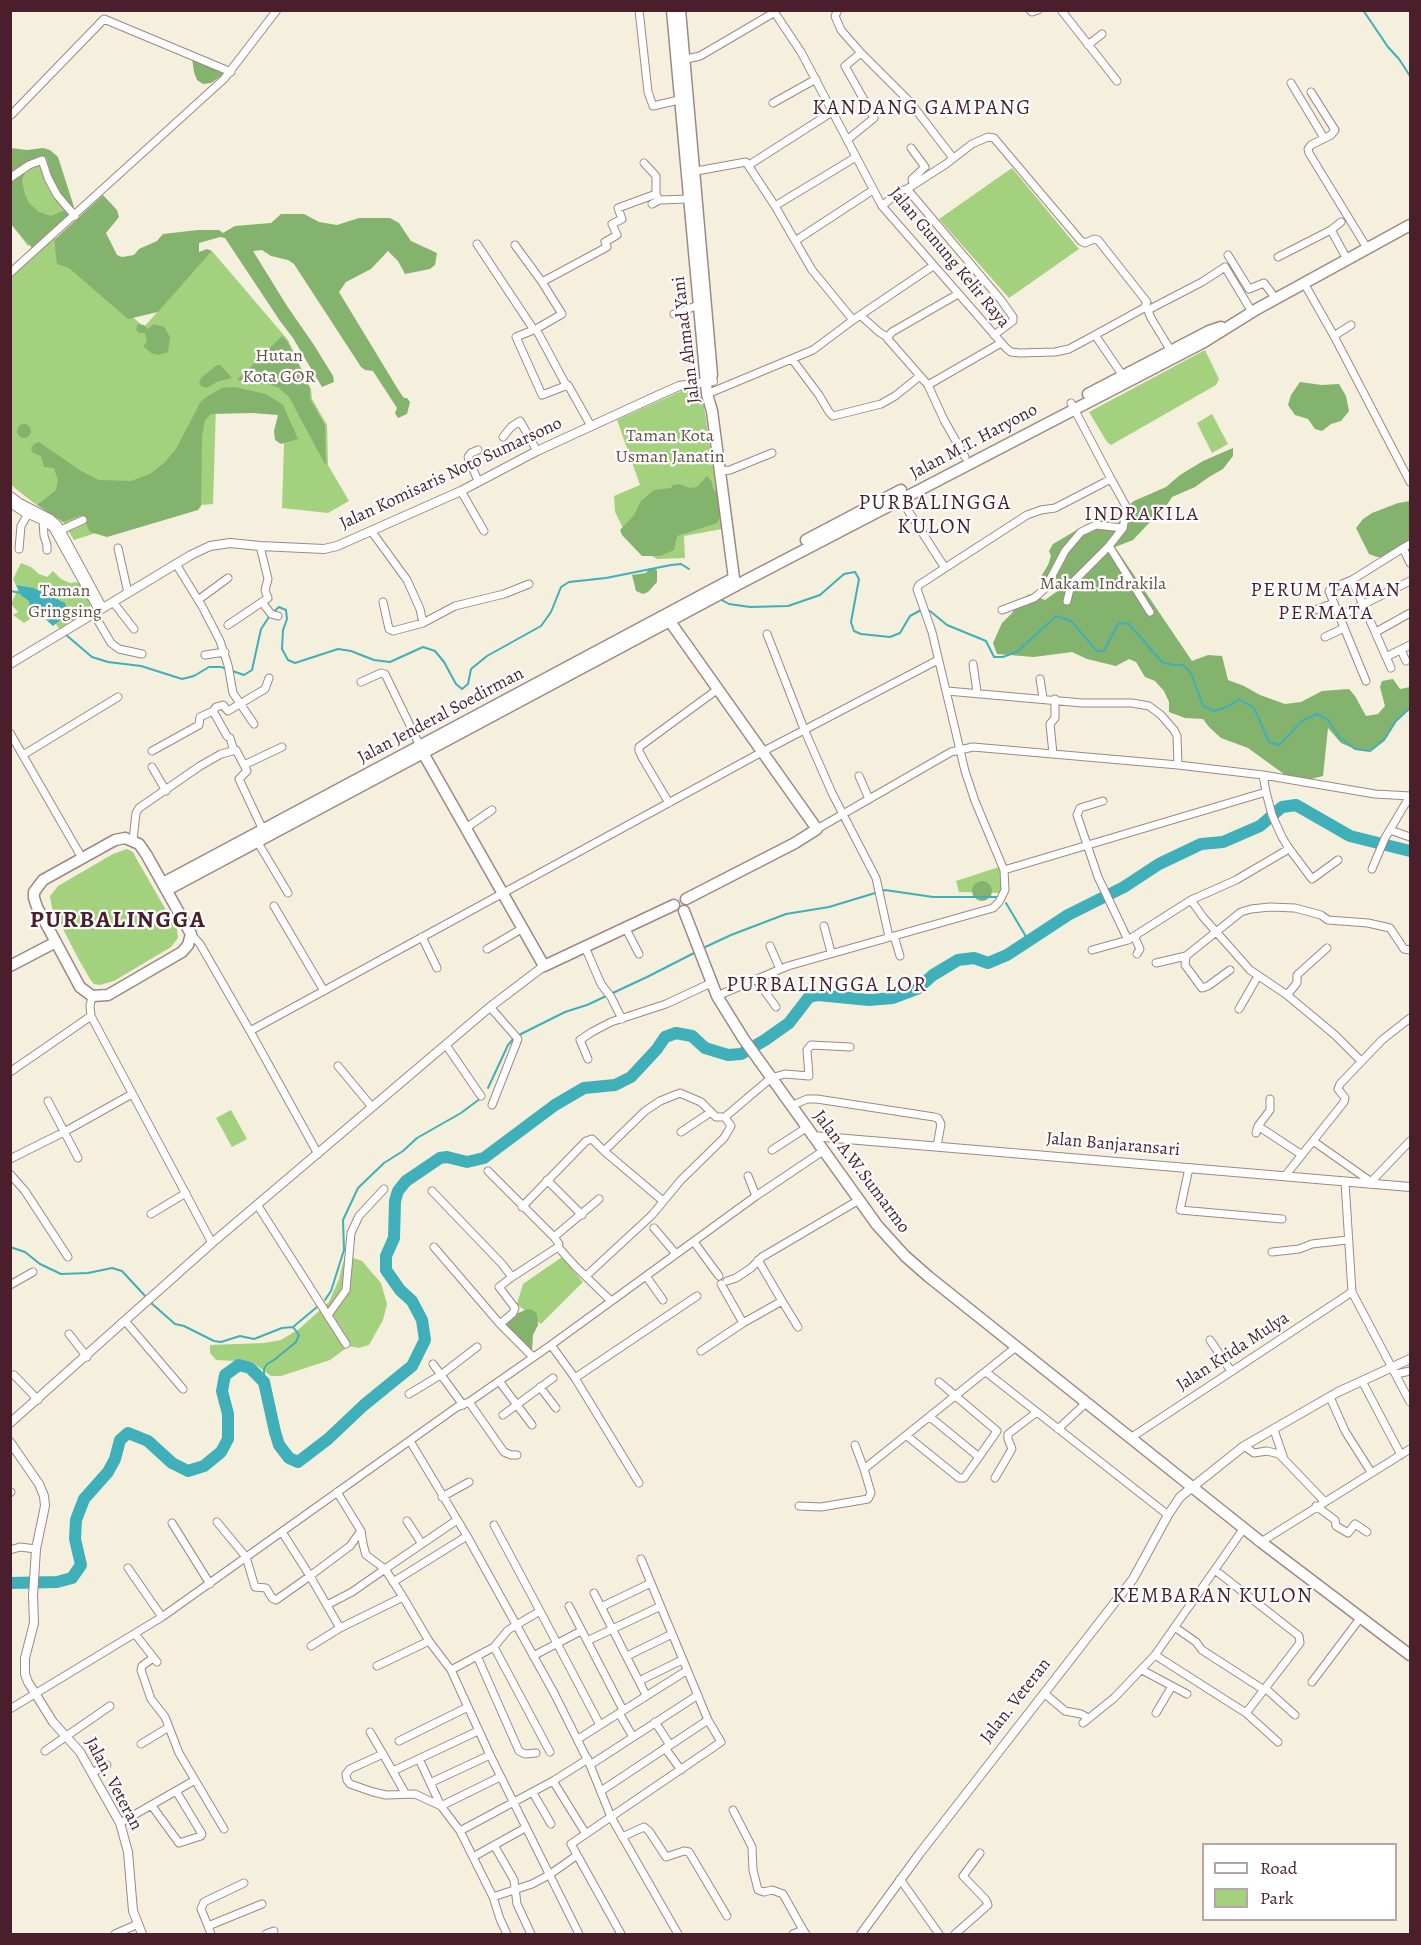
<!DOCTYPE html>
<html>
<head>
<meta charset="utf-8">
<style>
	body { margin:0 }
	#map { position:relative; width:1421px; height:1945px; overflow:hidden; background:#f5efdd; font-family:Alegreya,serif }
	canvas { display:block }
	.frame { position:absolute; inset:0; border:12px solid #4a1f2b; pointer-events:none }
	.legend { position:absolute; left:1202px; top:1843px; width:195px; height:78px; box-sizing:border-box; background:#fff; border:2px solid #b7a5aa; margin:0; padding:8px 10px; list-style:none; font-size:18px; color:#4a1f2b }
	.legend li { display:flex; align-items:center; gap:12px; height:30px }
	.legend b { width:30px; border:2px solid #b7a5aa }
</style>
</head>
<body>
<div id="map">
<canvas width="1421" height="1945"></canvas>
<div class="frame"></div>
<ul class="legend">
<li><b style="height:8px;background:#fff"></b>Road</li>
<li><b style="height:16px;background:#a4d17e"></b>Park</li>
</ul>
</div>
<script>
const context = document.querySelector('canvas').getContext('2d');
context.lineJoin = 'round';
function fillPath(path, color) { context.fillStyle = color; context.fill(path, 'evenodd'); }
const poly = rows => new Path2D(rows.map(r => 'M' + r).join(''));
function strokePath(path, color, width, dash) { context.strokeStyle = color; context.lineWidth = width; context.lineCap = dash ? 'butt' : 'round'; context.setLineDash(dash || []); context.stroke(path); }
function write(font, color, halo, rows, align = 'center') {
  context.font = font + ' Alegreya,serif'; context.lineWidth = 4.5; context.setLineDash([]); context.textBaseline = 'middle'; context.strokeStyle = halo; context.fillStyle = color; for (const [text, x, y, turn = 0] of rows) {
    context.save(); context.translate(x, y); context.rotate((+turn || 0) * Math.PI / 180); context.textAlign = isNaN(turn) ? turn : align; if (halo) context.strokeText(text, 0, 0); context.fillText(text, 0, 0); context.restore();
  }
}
fillPath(poly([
	[10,154,53,156,72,207,28,246,11,224],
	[1012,168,1079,249,1009,298,939,219],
	[51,238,56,238,54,240,55,248,144,327,212,251,288,340,311,389,312,399,327,425,328,465,349,501,328,513,282,508,285,411,216,405,213,504,177,507,74,540,61,519,34,503,11,485,10,276],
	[1205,350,1219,379,1216,385,1111,445,1107,442,1089,412],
	[688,388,694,388,703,399,722,529,684,536,685,558,657,559,640,549,626,534,615,512,614,496,640,485,617,420],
	[1212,414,1228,444,1212,453,1197,423],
	[21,563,31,567,39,574,47,577,53,571,61,579,70,583,76,582,81,584,91,603,88,612,59,629,53,619,40,613,24,623,13,615,18,612,11,604,18,589,13,579],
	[127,849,133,852,136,858,177,929,178,938,171,947,114,981,100,985,94,984,90,979,79,960,52,908,50,896,58,886,113,854],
	[999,867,1002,881,1002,890,999,893,959,892,956,881],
	[231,1110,247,1139,232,1147,216,1118],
	[345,1255,362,1261,381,1283,387,1304,383,1320,369,1345,359,1348,349,1346,330,1360,281,1376,271,1376,252,1362,216,1360,210,1353,210,1345,264,1343,281,1340,299,1329,329,1302,339,1279],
	[562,1257,583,1282,541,1324,517,1304,523,1284]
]), '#a4d17e');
fillPath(poly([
	[194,53,219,63,224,74,211,83,203,84,197,80,194,72,192,58],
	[11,148,27,150,43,148,50,150,58,157,74,207,73,209,69,207,51,176,47,158,39,156,27,164,22,181,25,195,29,203,39,212,51,216,63,211,70,213,32,248,11,224],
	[103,195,117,210,119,217,106,233,117,255,122,257,134,255,139,249,157,241,163,234,198,230,219,230,223,233,235,226,271,223,281,214,304,214,319,222,337,225,359,218,390,218,399,223,411,241,437,253,435,265,430,269,405,274,398,261,388,251,371,269,346,282,339,292,399,391,404,398,407,398,410,402,407,414,398,418,395,413,397,408,373,371,365,370,361,367,294,264,288,260,271,256,262,250,253,251,287,306,314,345,333,376,334,382,322,387,293,338,280,321,225,238,220,237,199,243,199,252,207,249,212,251,158,312,128,319,69,268,57,264,54,240],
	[138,324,144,325,148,329,154,324,164,327,170,337,168,352,158,355,151,353,143,346,147,342,145,333,139,333,136,329],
	[282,336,287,341,310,389,310,399,325,425,326,466,289,397,279,388,267,384,237,380],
	[217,365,220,365,232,378,219,381,206,388,201,386,199,382,201,378],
	[1300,382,1322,385,1339,384,1346,396,1349,411,1341,421,1331,424,1322,431,1315,429,1308,419,1295,415,1288,405,1291,395],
	[234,387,266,394,283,405,298,439,281,444,275,440,274,431,278,415,252,413,211,414,205,420,202,436,201,506,198,510,107,537,90,532,82,515,63,522,37,505,56,490,58,481,54,468,44,467,41,456,33,453,31,448,34,444,39,442,81,471,99,480,131,481,150,474,164,463,176,449,200,403,206,397,222,388],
	'17 431a7 7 0 1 1 14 0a7 7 0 1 1-14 0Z',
	[1233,448,1233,456,1223,469,1209,477,1195,487,1172,497,1161,514,1149,523,1133,540,1115,547,1192,661,1208,655,1222,656,1228,680,1244,686,1260,695,1285,704,1301,702,1322,691,1349,689,1355,696,1366,716,1378,714,1385,706,1380,687,1382,681,1393,679,1400,689,1410,687,1410,710,1407,710,1396,721,1384,740,1370,751,1355,749,1341,743,1328,728,1323,776,1311,779,1288,777,1248,748,1221,738,1209,727,1203,719,1185,718,1169,712,1169,702,1164,691,1155,681,1145,677,1136,662,1129,659,1116,666,1087,659,1072,652,1034,657,997,654,993,643,1002,623,1012,613,1019,600,1030,594,1045,600,1059,590,1053,583,1040,578,1048,565,1051,556,1049,551,1053,544,1087,524,1101,519,1118,524,1123,510,1134,501,1166,487,1180,475,1203,461],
	[707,476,712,482,713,489,721,496,723,510,717,523,677,536,674,550,660,556,642,556,622,535,620,530,634,515,641,501,654,490,671,488,673,485,679,484,690,488,697,487],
	[1410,501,1410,544,1389,557,1377,557,1369,554,1356,528,1363,519,1372,513,1398,503],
	[653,568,657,570,657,582,648,592,643,594,636,591,632,575,646,573,649,569],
	'972 891a10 10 0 1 1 20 0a10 10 0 1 1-20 0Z',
	[528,1309,533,1310,537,1314,538,1325,533,1335,532,1350,529,1351,508,1329,505,1323,513,1315]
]), '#83b36d');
fillPath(poly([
	[16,585,33,588,65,603,67,609,65,616,53,626,41,615,35,618,30,612,29,601,21,595]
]), '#3fafb9');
strokePath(poly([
	[1363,10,1388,47,1399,59,1410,76],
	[10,591,22,593],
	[720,599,729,604,750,607,788,606,820,595,844,574,855,572,859,579,851,622,854,631,861,634,890,637,900,633,910,616,921,610],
	[930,611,947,625,986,641,994,657,1003,657,1018,651,1056,616,1071,621,1097,651,1104,651,1118,624,1128,623,1162,662,1173,665,1183,665,1191,673,1203,706,1215,711,1229,706,1239,699,1254,708,1269,742,1279,745,1302,721,1317,714,1328,720,1339,737,1355,749,1370,751,1384,740,1396,721,1410,708],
	[65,634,92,657,108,662,141,666,182,679,194,676,209,667,221,667,244,675,252,670,261,629,271,614,279,607,286,610,287,619,283,630,282,649,288,660,295,663,338,649,351,651,374,660,390,662,423,647,435,651,444,662,456,684,462,689,468,684,471,669,487,656,541,626,551,612,561,587,569,582,606,578,671,565,681,564,689,569],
	[1006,903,1028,940],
	[701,949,731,935,786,914,829,907,885,890,933,897,997,897],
	[488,1088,508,1045,515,1037,565,1012,587,1005,647,977,696,952],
	[10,1247,25,1252,40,1264,61,1274,88,1273,112,1268,122,1271,147,1298],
	[325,1300,331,1291,344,1250,343,1220,358,1188,384,1163,403,1151,417,1138,461,1113,481,1098],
	[150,1302,175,1324,184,1326,214,1341,221,1342,240,1336,254,1339,282,1328,293,1327,317,1307],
	[264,1382,264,1369,267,1364,274,1360,296,1342,299,1335,293,1327]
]), '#3fafb9', 2);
strokePath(poly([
	[10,1583,57,1582,72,1578,81,1565,75,1539,76,1520,84,1499,108,1472,115,1459,120,1440,128,1433,148,1441,172,1463,188,1471,204,1466,221,1452,228,1439,228,1414,222,1391,225,1375,239,1365,250,1368,264,1382,275,1432,279,1445,289,1458,298,1462,328,1439,364,1405,412,1366,425,1340,422,1320,412,1301,400,1290,386,1270,386,1256,394,1238,395,1201,398,1191,406,1181,440,1158,447,1157,467,1162,484,1158,555,1105,584,1088,615,1085,631,1077,657,1049,665,1037,676,1033,692,1036,705,1048,728,1055,741,1054,765,1040,789,1023,809,997,818,995,869,1000,893,998,917,989,933,975,958,960,974,958,988,963,1007,955,1068,915,1124,887,1159,864,1201,844,1223,842,1260,826,1282,807,1296,805,1350,836,1410,851]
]), '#3fafb9', 12);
const minor = poly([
	[639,10,648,92,653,106,683,99],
	[773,10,801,52,882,206,1006,348,1011,352,1020,353,1055,352,1069,349,1095,335],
	[838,10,835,16,841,30,861,53],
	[1030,10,1032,12,1038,10],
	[1061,10,1117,81],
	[1088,45,1102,34],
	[682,60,700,56,775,12],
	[1291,83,1324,138],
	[1311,92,1335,130,1331,135,1311,145,1308,149,1309,153,1367,248],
	[773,103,816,79],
	[11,115,104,19,231,72],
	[847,140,874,118,845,66,861,53,910,102,953,158],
	[911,148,925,167,912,179,913,185],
	[644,163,656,176,656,194],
	[749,165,832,112],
	[691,172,746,162,775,206,812,270,853,320],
	[10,178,29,165,42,160,48,178,57,195,75,216],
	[907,189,946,164,972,144,988,137,994,138,1081,241,1085,243,1094,239,1098,240,1147,302,1144,308,1095,335,1123,376],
	[652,204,659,200,689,199],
	[775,206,856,157],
	[882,206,900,191,907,189,1001,300,1013,317,1013,321,994,335],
	[1331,230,1341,222],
	[795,241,873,190],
	[477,244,534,330],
	[515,245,542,282],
	[1228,255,1249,289,1264,283,1276,299],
	[1278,257,1331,230,1347,259],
	[10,273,224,79,277,10],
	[1304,283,1334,336,1410,482],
	[958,294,892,332,887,338,928,385,944,420,965,457],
	[1147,308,1151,318,1171,351],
	[1148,310,1202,282,1225,267,1252,312],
	[674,314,699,305],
	[860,315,879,332,887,337],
	[536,329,566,385],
	[1334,336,1351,325],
	[792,359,819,395,829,412,833,416,881,404,895,396,920,376],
	[928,385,1001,343],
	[707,394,813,350,853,320,933,266],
	[1071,403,1111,479],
	[591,426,568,385,542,395,516,337,536,329,562,314,542,282,607,247,605,242,617,235,612,224,622,219,618,208,656,194,659,200],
	[503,437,511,427,520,421,537,451],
	[720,471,730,470,772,453],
	[478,481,468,457,471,453,478,450],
	[461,491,484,531],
	[10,495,19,502,50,518,58,525,103,608],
	[900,498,945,568,1027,515,1041,510,1055,508,1111,479,1127,508,1123,528,1109,546,1075,580,1070,589,1067,601],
	[10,503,23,512,43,521,53,528,99,611],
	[43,521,44,536,47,545,47,550],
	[61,530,83,520],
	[372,532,407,580,420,609,423,623],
	[1410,544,1403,548,1410,563],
	[1109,546,1150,612],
	[118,548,128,593],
	[19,549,21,526,28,514],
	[176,564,203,608,220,641,228,665,233,693,254,724],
	[945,568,919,585,917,589,932,632,965,771,975,801,1004,870],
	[1352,580,1391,668],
	[198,600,228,578],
	[113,602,134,629],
	[262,602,271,614,278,616],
	[383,602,389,629,393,631,423,623,455,606,504,594,529,584],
	[1002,610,1034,598,1040,593,1046,587,1065,551,1081,532,1096,525,1123,528],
	[1315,610,1334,603],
	[94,614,111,643,119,649,142,654],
	[1340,616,1410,581],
	[228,625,268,598,265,590,268,579,260,546],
	[1376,632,1410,613],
	[767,634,804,729,832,793,876,878,889,937],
	[1325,637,1344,628],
	[1401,650,1406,661],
	[205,655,225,652],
	[1386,657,1410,645],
	[973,664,977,692],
	[1040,679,1043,698],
	[1366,681,1329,591,1332,588,1352,580,1403,548],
	[361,682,381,673,385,674,420,746],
	[947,691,1082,703,1132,703,1149,706,1161,715,1174,730,1177,736,1178,765],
	[213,711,227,736,230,738,234,751],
	[10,733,82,858],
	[152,751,199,725,200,717,213,711,216,707,223,705,228,711,265,689,269,678],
	[1053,754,1050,724,1055,718,1055,699],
	[23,755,118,697],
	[244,765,282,747],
	[152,767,166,791],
	[1263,775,1266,792],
	[859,776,869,799],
	[1103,801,1080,808,1077,815,1098,877,1128,940],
	[669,803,643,759,639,751,639,747,718,689],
	[466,828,492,810],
	[817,829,951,752,973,747,1178,765,1263,775,1375,794,1410,796],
	[1390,830,1410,837],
	[133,840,136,813,139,808,200,766,221,754,236,750,247,771,239,779,263,830],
	[257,841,288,893],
	[1288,847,1312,879,1338,860],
	[1372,869,1385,838,1410,796],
	[274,906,324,991],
	[824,926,831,952],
	[625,927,639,954],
	[191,934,200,944,250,1031,318,1154],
	[894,936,900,956],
	[1134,936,1140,949,1137,954],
	[422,937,437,968],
	[770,946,780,969],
	[585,947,601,984,611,997,622,1019],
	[487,949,523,928],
	[1092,950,1128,940,1191,900],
	[1186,956,1185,965,1202,988,1208,986,1230,970],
	[1156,963,1186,956,1241,912,1251,909,1270,907,1295,908,1321,915,1328,920,1368,923,1390,928,1404,949,1410,950],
	[756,979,776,1007],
	[1287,995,1297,983,1297,975,1327,948],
	[92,996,90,1006,91,1016,212,1243],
	[717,996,788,966,993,908,999,902,1005,890,1004,870,1266,792,1272,815,1282,837,1288,847,1287,850,1236,880,1191,900,1203,917,1250,970,1287,995,1335,1035,1361,1061],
	[490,1007,518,1039,492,1105],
	[1239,1009,1258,976],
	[250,1031,762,752,938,660],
	[446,1045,481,1096],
	[588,1059,580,1040,592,1032,611,1022,666,1004,711,983],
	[338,1066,372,1107],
	[10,1072,91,1016],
	[48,1101,78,1158],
	[791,1106,807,1099,817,1099,934,1117,938,1118,941,1124,937,1146],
	[1258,1126,1302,1155],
	[681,1132,711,1112,716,1117,725,1117],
	[1256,1133,1258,1126,1270,1110,1270,1099],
	[1313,1141,1370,1181],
	[772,1150,806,1128],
	[604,1151,663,1201],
	[10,1159,64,1132,132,1094],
	[1189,1168,1180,1210,1282,1219],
	[488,1171,554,1237,559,1244,558,1247,575,1266,611,1301],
	[10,1174,25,1191,68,1257],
	[748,1176,756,1196],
	[1285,1176,1344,1102,1345,1098,1338,1089,1340,1084,1382,1040,1410,1018],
	[547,1180,582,1215],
	[1345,1182,1352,1292,1410,1402],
	[1369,1184,1410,1141],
	[432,1191,502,1264,512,1277,499,1287,515,1308,513,1313,500,1324,533,1357],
	[258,1206,346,1344],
	[522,1207,586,1141,592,1139,604,1151,645,1111,660,1101,680,1093,701,1102,711,1112],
	[151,1214,186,1193],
	[654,1228,676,1254],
	[554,1237,599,1199],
	[694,1242,719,1276],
	[434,1247,500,1324],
	[1272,1252,1299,1249,1312,1244,1347,1240],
	[586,1276,652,1215,681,1180,724,1138,731,1126,725,1117,771,1078,785,1074,809,1076,807,1050,811,1045,850,1047],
	[646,1276,663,1300],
	[512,1277,558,1247],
	[727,1281,736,1278,751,1268,762,1257,859,1200],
	[721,1284,743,1323,782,1301,758,1260],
	[10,1285,33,1272],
	[782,1301,798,1327],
	[328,1315,346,1290,351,1233,359,1216,384,1189],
	[126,1322,183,1389],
	[69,1334,87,1357],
	[1210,1340,1231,1371],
	[551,1345,575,1378],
	[701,1351,743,1323],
	[433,1364,463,1405],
	[986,1372,1168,1515],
	[1396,1374,1410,1371],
	[14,1375,38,1400],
	[499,1381,532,1425],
	[1362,1381,1401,1455],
	[939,1382,997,1431,979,1457],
	[540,1387,556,1408],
	[409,1394,442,1374,477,1347],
	[1330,1397,1345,1431,1371,1472],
	[469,1402,504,1452,511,1455,517,1455],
	[503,1415,553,1378],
	[1058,1429,1087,1402],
	[1274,1430,1283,1456],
	[907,1436,959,1478,964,1478,979,1457,930,1417],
	[1132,1437,1352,1292],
	[410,1441,467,1536,554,1693,590,1765,611,1817,678,1934],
	[855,1445,864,1469],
	[1244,1446,1254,1453,1267,1451,1279,1454,1324,1501],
	[995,1478,1012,1449,1008,1439,1008,1434,1037,1412],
	[639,1483,575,1378,697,1296],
	[337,1492,361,1531,363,1544,366,1555,385,1569,457,1520],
	[10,1493,11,1492],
	[442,1497,469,1482],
	[799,1506,821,1507,868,1499,871,1493,864,1469,1016,1347],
	[1316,1506,1335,1520,1336,1526,1348,1533,1355,1524,1367,1532],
	[407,1521,422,1544],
	[217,1522,246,1557,255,1587,266,1588,272,1598,276,1600,310,1576,340,1628],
	[172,1523,210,1584],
	[494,1525,540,1611,508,1630,494,1647,451,1670,490,1755,579,1934],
	[282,1532,310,1576,350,1546,361,1531],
	[1261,1542,1410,1449],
	[10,1550,20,1547,36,1549],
	[128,1568,162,1617],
	[393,1582,467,1536],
	[594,1593,646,1695],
	[403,1597,429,1641,451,1670],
	[569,1606,623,1710],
	[601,1607,651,1583],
	[540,1611,600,1725],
	[1176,1628,1196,1642,1202,1650,1264,1690],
	[135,1634,157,1662],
	[587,1641,659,1607],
	[311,1646,340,1628,403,1597,385,1569,352,1592,327,1605],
	[494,1647,550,1752],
	[1155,1655,1246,1713,1300,1643,1299,1636,1215,1570],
	[477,1656,519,1751,525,1754,536,1753],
	[533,1656,581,1631],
	[627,1656,672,1634],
	[153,1658,142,1666,141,1670,151,1699,165,1717,179,1753,195,1780],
	[377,1666,429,1641],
	[1142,1670,1187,1694],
	[639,1681,682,1660],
	[1312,1682,1361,1617],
	[1265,1688,1295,1715],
	[1044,1693,1065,1711,1081,1714,1088,1718],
	[10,1709,162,1617,457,1407,469,1402,551,1345,756,1196,823,1151],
	[619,1713,633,1737],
	[1156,1713,1172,1686],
	[1246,1713,1278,1742],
	[655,1722,670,1745],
	[1083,1723,1114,1698,1155,1655,1244,1528],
	[370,1732,383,1754],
	[578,1739,686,1671],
	[399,1741,468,1707],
	[141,1744,169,1727],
	[665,1748,681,1770],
	[45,1751,110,1706],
	[419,1759,441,1806,500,1777],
	[590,1765,698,1695],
	[393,1771,478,1731],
	[92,1773,107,1765],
	[430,1783,490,1755],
	[601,1791,708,1720],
	[405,1793,383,1754,350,1769,346,1774,347,1780,350,1784,373,1792,386,1795,415,1794,441,1806,460,1831],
	[533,1793,551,1824],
	[152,1806,179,1843,201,1836,202,1834,176,1791],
	[733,1810,752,1847,753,1870,758,1890,764,1892,772,1890,783,1894,803,1930],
	[120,1823,195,1780,224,1829],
	[586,1834,553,1781,588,1759],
	[622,1837,644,1827,649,1831,666,1857,684,1851,689,1852,727,1916],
	[494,1845,514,1880,517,1904,531,1934],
	[473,1857,525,1828],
	[900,1879,939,1934],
	[493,1897,532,1884,549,1875,576,1856],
	[208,1926,201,1909,204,1902,244,1883],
	[115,1934,138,1924],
	[211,1934,208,1926,262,1904],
	[266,1934,274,1931],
	[507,1934,500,1919,493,1897,460,1831,553,1781],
	[621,1934,571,1844,721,1742,708,1720,641,1559],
	[793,1934,803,1930,806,1934],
	[955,1934,988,1905,986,1900,963,1876,980,1853]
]);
const tertiary = poly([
	[10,664,191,555,210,546,230,543,260,546,324,549,337,546,461,491,537,451,661,394,679,386,713,381],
	[812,1136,1410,1187],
	[10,1423,212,1243,490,1007,544,966],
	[10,1442,39,1484,44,1496,45,1506,36,1549,33,1596,34,1623,25,1658,25,1674,28,1682,53,1722,80,1752,120,1823,128,1852,133,1911,142,1934],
	[861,1934,920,1853,1133,1579,1168,1515,1180,1497,1244,1446,1338,1392,1410,1359]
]);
const secondary = poly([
	[1088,394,1209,331,1221,327],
	[806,540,901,490],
	[735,586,1204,342,1257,309,1410,225]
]);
const primary = poly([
	[680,10,712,375],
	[666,616,817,829,795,843,686,899],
	[423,753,544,966,674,905],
	[125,838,139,844,146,854,191,934,188,945,182,952,108,995,92,996,80,987,37,907,34,898,34,892,43,880,115,840,125,838],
	[163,883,734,578],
	[167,890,735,586,712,411,707,394,672,10],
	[684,911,717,996,743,1038,877,1225,905,1256,929,1277,1261,1542,1410,1655],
	[10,966,56,942]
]);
strokePath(minor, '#a08784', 9);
strokePath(tertiary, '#a08784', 10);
strokePath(secondary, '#a08784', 13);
strokePath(primary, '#a08784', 13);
strokePath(minor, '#fff', 7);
strokePath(tertiary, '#fff', 8);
strokePath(secondary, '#fff', 10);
strokePath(primary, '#fff', 10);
write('18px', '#4a1f2b', '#fff', [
	["Jalan Gunung Kelir Raya",949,258,50],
	["Jalan Ahmad Yani",687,340,-97],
	["Jalan M.T. Haryono",974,442,-28],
	["Jalan Komisaris Noto Sumarsono",451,474,-25],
	["Jalan Jenderal Soedirman",441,716,-28],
	["Jalan Banjaransari",1113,1145,5],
	["Jalan A.W.Sumarmo",861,1172,53],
	["Jalan Krida Mulya",1233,1352,-33],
	["Jalan. Veteran",1016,1701,-52],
	["Jalan. Veteran",113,1784,62]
]);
write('18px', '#655444', '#fff', [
	["Hutan",279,357],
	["Kota GOR",279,378],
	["Taman Kota",670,437],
	["Usman Janatin",670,458],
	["Makam Indrakila",1103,585],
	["Taman",65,592],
	["Gringsing",65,613]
]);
context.letterSpacing = '1.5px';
write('20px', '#4a1f2b', '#fff', [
	["INDRAKILA",1142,515],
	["PERUM TAMAN",1326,591],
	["PERMATA",1326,614]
]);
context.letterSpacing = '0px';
context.letterSpacing = '1.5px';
write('21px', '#4a1f2b', '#fff', [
	["KANDANG GAMPANG",922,109],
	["PURBALINGGA",935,504],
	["KULON",935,528],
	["PURBALINGGA LOR",827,986],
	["KEMBARAN KULON",1213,1597]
]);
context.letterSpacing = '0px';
context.letterSpacing = '1.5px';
write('bold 24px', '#4a1f2b', '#fff', [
	["PURBALINGGA",118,921]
]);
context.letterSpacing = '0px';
</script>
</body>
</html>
